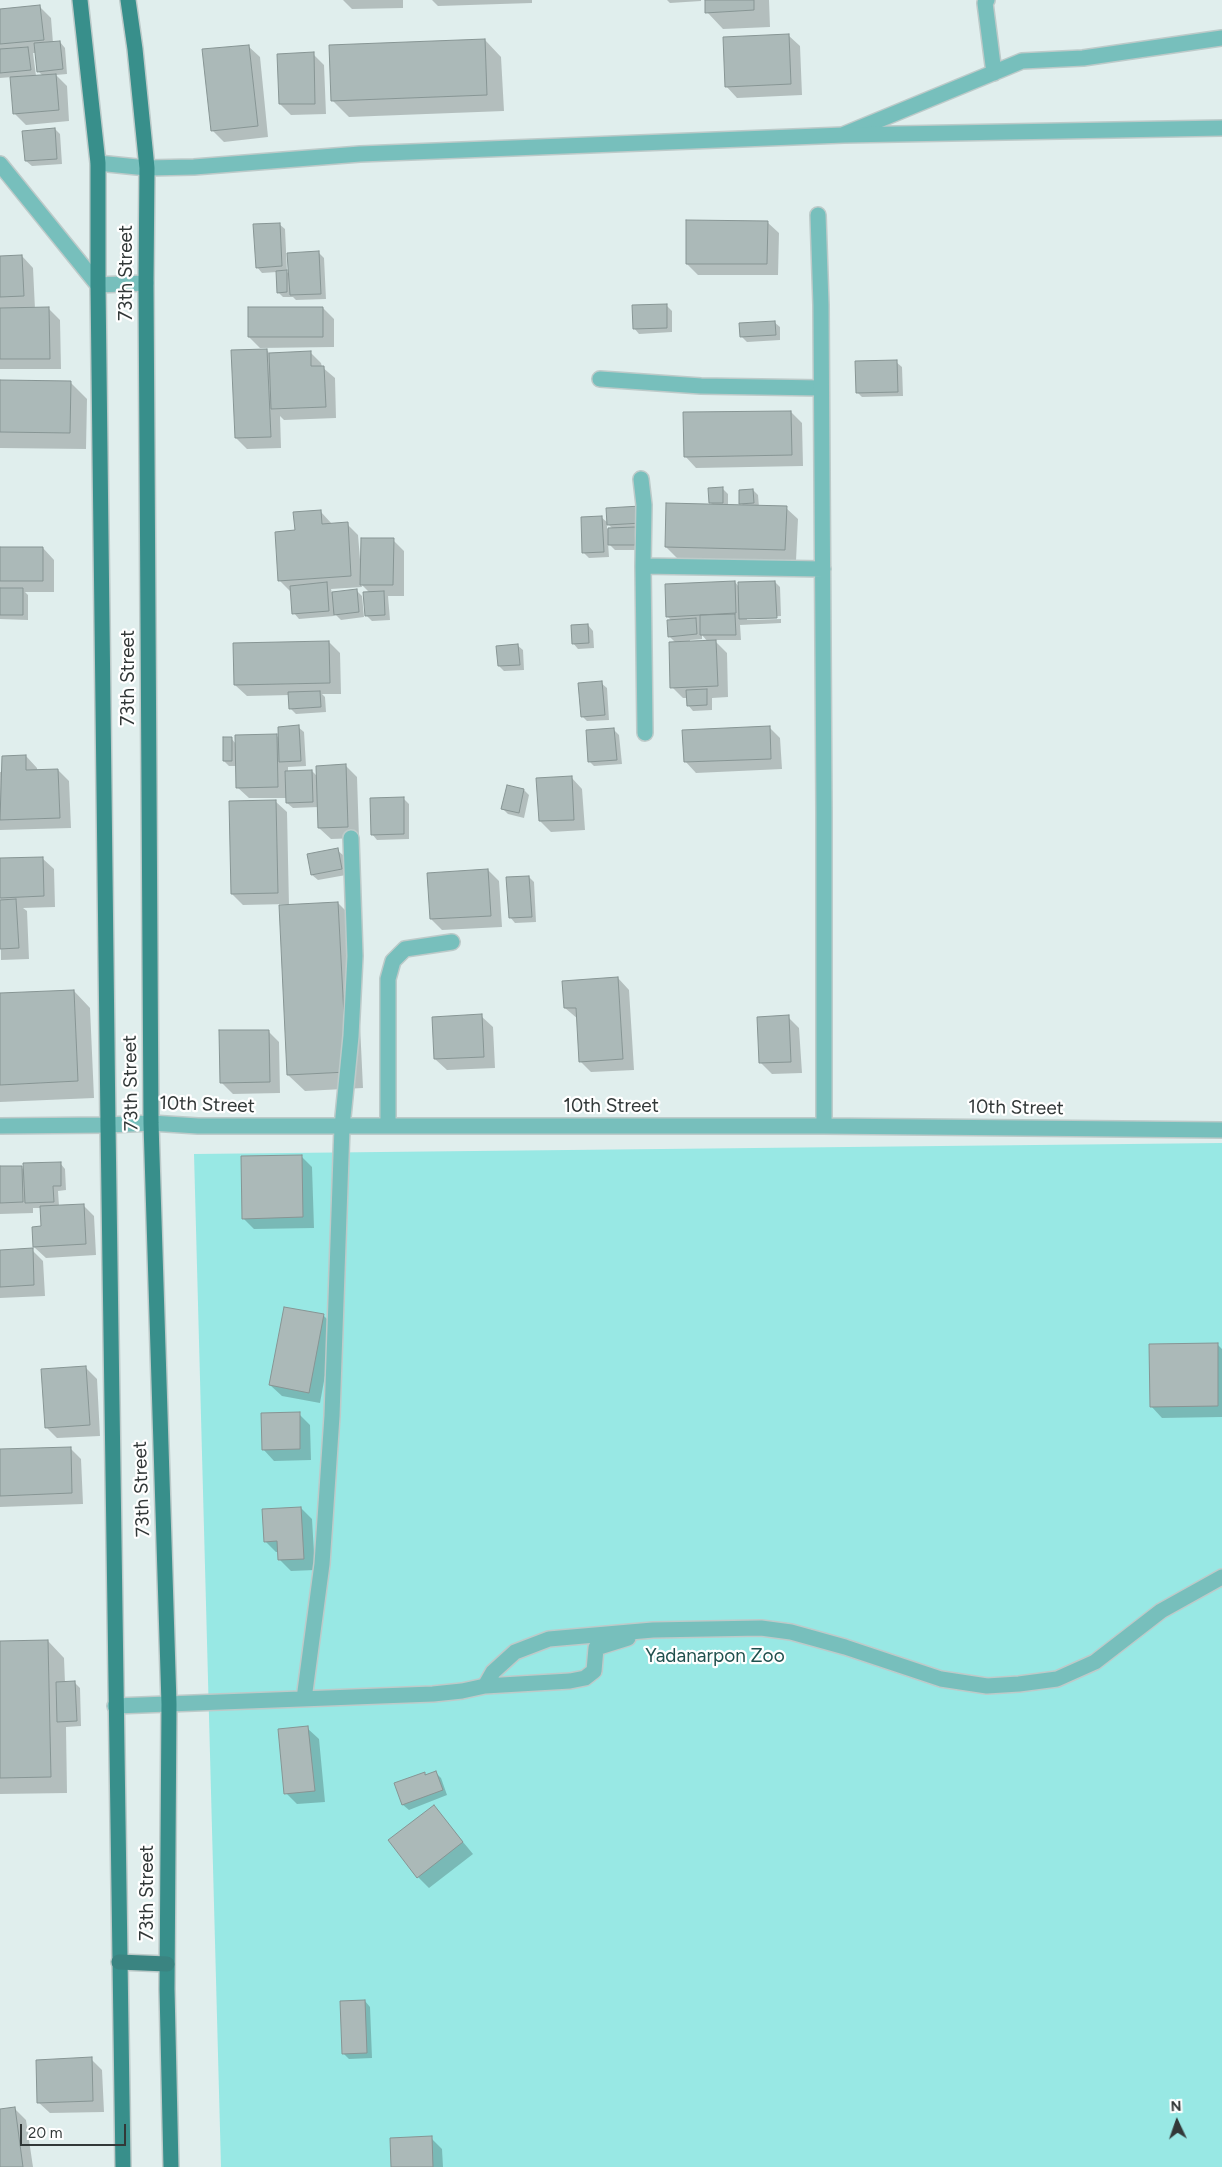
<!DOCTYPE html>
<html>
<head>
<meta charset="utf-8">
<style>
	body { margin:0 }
	#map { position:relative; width:1222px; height:2167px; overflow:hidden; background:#e0eeed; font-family:Figtree,sans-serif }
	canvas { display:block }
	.north { position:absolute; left:1152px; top:2097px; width:50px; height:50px; -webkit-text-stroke:4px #fff; paint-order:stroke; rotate:357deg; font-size:14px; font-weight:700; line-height:20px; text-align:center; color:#323838 }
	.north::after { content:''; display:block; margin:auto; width:18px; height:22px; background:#323838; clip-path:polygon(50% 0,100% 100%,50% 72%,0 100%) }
	.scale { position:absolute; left:20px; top:2124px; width:106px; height:22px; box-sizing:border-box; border:2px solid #323838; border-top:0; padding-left:6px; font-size:15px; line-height:18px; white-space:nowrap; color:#323838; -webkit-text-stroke:4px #fff; paint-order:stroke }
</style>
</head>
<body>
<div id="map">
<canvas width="1222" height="2167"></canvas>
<div class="north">N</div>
<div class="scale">20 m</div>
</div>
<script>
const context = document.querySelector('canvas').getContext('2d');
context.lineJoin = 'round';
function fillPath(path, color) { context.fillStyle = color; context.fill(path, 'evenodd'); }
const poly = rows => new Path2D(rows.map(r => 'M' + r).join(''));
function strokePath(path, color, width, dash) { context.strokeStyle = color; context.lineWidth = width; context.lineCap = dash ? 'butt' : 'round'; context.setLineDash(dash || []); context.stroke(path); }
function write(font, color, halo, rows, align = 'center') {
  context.font = font + ' Figtree,sans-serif'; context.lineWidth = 4.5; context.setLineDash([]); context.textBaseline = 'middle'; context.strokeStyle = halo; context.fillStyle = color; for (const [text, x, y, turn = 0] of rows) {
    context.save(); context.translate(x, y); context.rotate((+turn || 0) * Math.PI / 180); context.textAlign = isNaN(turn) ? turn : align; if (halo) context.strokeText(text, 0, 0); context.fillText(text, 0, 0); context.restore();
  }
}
fillPath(poly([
	[1222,1143,1222,2167,221,2167,194,1154]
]), '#98e8e4');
fillPath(poly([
	[343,0,403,0,403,8,352,9],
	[432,0,532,0,532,3,438,6],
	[667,0,701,0,701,1,670,3],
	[706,0,769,0,770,27,723,29,707,12],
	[40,7,51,18,53,43,60,42,65,48,67,74,56,75,67,86,69,121,26,125,15,114,12,77,0,78,0,11],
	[33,53,36,53,38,71,43,76,36,76],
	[788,35,800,46,802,95,737,98,726,86],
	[485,40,501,57,504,111,349,117,332,100],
	[248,46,260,57,268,137,224,142,212,130],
	[313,54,324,65,326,114,291,115,280,104],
	[55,129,60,134,62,164,32,166,26,161],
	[767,222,779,233,778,275,698,275,687,264],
	[279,224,285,229,287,272,290,275,319,253,324,258,326,299,296,300,293,297,283,297,278,292,277,272,262,273,257,267],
	[22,256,33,268,35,309,49,309,60,320,61,369,0,369,0,258],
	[666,305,672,311,672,332,639,334,634,328],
	[323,308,334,319,334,347,260,348,249,337],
	[774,322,780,327,780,340,747,342,741,336],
	[267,350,270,354,310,352,321,363,322,367,335,378,336,418,284,420,280,416,281,448,247,449,236,438],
	[896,362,902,367,903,396,862,397,857,392],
	[0,382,70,382,87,399,86,449,0,448],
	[791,412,802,423,803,466,696,468,685,456],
	[723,489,728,494,728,506,744,506,741,503,753,490,758,495,759,507,786,508,798,519,796,561,677,558,666,547,713,505,710,502],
	[607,509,647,528,635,529,640,534,640,550,615,550,608,543,609,557,589,558,584,553,601,517,608,523],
	[607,523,613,529,607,529],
	[321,512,332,524,347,524,358,535,360,559,393,540,404,551,404,596,388,596,390,620,372,621,366,615,370,593,361,584,362,587,331,589,332,593,356,590,362,596,364,617,341,620,334,613,334,616,299,619,294,613,291,592,279,580,296,532],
	[0,548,43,548,54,560,54,592,25,592,28,595,28,620,0,619],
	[735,582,739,587,775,582,780,587,781,616,747,618,747,620,781,619,781,623,740,625,741,640,714,640,727,653,728,697,712,698,712,710,693,711,688,705,688,698,683,698,672,687,676,643,669,636,672,621,667,616],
	[702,635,708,642,690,642,690,640,702,639],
	[588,625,593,631,594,648,578,649,573,643],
	[329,642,340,653,341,694,322,694,325,697,326,712,296,714,290,708,290,695,247,696,235,685],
	[517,645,523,650,524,670,504,671,499,666],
	[601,683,607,688,609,720,587,721,582,716],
	[298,727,304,732,306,766,288,767,288,772,312,771,318,777,346,766,357,777,359,838,331,839,319,828,319,807,293,808,287,803,287,798,249,798,237,787,237,766,229,766,224,761,231,738,236,744,276,735,279,738],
	[769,727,780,738,782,769,696,773,685,761],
	[614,730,619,735,622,764,594,766,589,761],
	[26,756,37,768,37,771,58,770,69,781,71,828,0,830,0,772,4,772],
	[571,777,582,789,585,830,551,832,540,821],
	[524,790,529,795,524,818,508,814,503,809],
	[403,798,409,804,409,839,377,840,372,834],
	[275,801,287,812,289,906,338,903,355,920,363,1088,305,1091,288,1075,287,904,243,905,232,894],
	[337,850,343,855,346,875,318,880,312,875],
	[42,858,54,869,55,907,23,908,27,911,29,959,1,960,0,859],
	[488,870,499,881,502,927,442,930,431,919],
	[529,877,534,882,536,922,515,923,510,917],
	[618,978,629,990,634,1070,591,1072,580,1061,578,1019,565,1008],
	[74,991,90,1008,94,1098,0,1102,0,994],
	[481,1016,493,1027,495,1068,447,1070,435,1059],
	[788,1017,799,1028,802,1073,772,1074,761,1063],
	[268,1031,279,1042,280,1093,233,1094,222,1083],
	[301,1156,312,1167,314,1228,254,1229,243,1218],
	[60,1163,65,1169,66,1190,58,1191,59,1206,83,1205,94,1216,96,1255,46,1258,34,1247,42,1227,41,1208,33,1208,33,1213,0,1214,0,1168,21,1167,25,1171],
	[32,1250,43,1261,45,1296,0,1298,0,1251],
	[323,1315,334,1326,320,1403,282,1396,270,1385],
	[1217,1344,1222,1349,1222,1417,1162,1418,1151,1406],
	[86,1368,97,1379,100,1436,57,1438,46,1427],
	[299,1414,310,1425,311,1460,274,1461,263,1449],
	[70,1448,81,1459,83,1504,0,1507,0,1451],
	[301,1508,312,1519,315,1570,291,1571,280,1560,279,1552,276,1552,265,1541],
	[48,1641,64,1658,65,1683,75,1683,80,1688,81,1726,66,1727,67,1793,0,1794,0,1642],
	[307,1728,319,1739,325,1802,297,1804,286,1793],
	[435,1772,441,1778,447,1795,409,1810,403,1805,396,1784,424,1773,427,1775],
	[434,1807,473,1854,429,1888,418,1877],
	[365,2001,370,2007,372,2058,349,2059,343,2053],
	[91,2059,102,2070,104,2112,50,2113,38,2102],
	[15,2109,26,2120,33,2167,0,2167,0,2111],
	[431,2138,442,2149,443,2167,392,2167]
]), '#0003');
const building = poly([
	[705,0,754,0,754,10,705,13,705,0],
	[40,5,44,40,0,44,0,9,40,5],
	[789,34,791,84,725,87,723,37,789,34],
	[485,39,487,95,331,101,329,45,485,39],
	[60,41,63,69,37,72,34,43,60,41],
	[249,45,258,126,211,131,202,49,249,45],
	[28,47,31,70,0,73,0,49,28,47],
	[314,52,315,104,279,104,277,54,314,52],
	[56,74,59,110,13,114,10,77,56,74],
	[55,128,57,159,25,161,22,131,55,128],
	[686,220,768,221,767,264,686,264,686,220],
	[280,223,282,266,256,268,253,224,280,223],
	[319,251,321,294,290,295,287,253,319,251],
	[22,255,24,296,0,297,0,256,22,255],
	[287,270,287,292,277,293,276,271,287,270],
	[667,304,667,328,633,329,632,305,667,304],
	[49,307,50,359,0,359,0,308,49,307],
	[248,307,323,307,323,337,248,337,248,307],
	[775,321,776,335,740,337,739,323,775,321],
	[267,349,271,437,235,438,231,350,267,349],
	[311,351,311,366,324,366,326,407,271,409,269,353,311,351],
	[897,360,898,392,856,393,855,361,897,360],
	[0,380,71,381,70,433,0,432,0,380],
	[791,411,792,455,684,457,683,412,791,411],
	[723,487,723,503,709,503,708,488,723,487],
	[753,489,754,503,739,504,739,490,753,489],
	[666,503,787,506,785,550,665,547,666,503],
	[641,506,642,523,607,525,606,508,641,506],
	[321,510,322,524,348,522,351,576,278,581,275,532,295,530,293,512,321,510],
	[602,516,604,552,582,553,581,517,602,516],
	[636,527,635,545,608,545,608,528,636,527],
	[361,538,394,538,393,585,360,585,361,538],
	[0,547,43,547,43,581,0,581,0,547],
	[735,581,736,613,666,617,665,584,735,581],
	[775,581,777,618,739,619,738,582,775,581],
	[327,582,329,611,292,614,290,586,327,582],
	[0,588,23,588,23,615,0,615,0,588],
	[357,589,359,612,334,615,332,592,357,589],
	[384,591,385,615,365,616,363,592,384,591],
	[735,614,736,635,700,635,700,615,735,614],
	[696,618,697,634,668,637,667,620,696,618],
	[588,624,589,643,572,644,571,625,588,624],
	[716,640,718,686,670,688,669,642,716,640],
	[329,641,330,683,234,685,233,643,329,641],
	[518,644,520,665,498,666,496,646,518,644],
	[602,681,605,715,581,717,578,683,602,681],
	[707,689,707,705,687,706,686,690,707,689],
	[320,691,321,707,289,709,288,692,320,691],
	[299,725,301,761,279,762,278,727,299,725],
	[770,726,771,759,684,762,682,730,770,726],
	[614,728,617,760,588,762,586,730,614,728],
	[277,734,278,787,236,788,235,735,277,734],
	[223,737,232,737,232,761,223,761,223,737],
	[26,755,26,770,58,769,60,818,0,820,2,756,26,755],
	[346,764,348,827,318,828,316,766,346,764],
	[312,770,313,802,286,803,285,771,312,770],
	[572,776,574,820,539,821,536,778,572,776],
	[507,785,524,789,519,813,501,809,507,785],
	[404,797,404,834,371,835,370,798,404,797],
	[276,800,278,893,231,894,229,801,276,800],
	[338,848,342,869,311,875,307,854,338,848],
	[43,857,44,896,0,898,0,858,43,857],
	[488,869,491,916,430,919,427,873,488,869],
	[529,876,532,917,509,918,506,877,529,876],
	[16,899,19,948,0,949,0,900,16,899],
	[338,902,347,1072,287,1075,279,905,338,902],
	[618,977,623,1059,579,1062,576,1008,564,1008,562,981,618,977],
	[74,990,78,1081,0,1085,0,993,74,990],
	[482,1014,484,1057,434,1059,432,1017,482,1014],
	[789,1015,791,1062,759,1063,757,1017,789,1015],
	[219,1030,269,1030,270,1082,220,1083,219,1030],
	[302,1155,303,1217,242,1219,241,1156,302,1155],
	[61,1162,61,1186,53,1186,54,1202,25,1203,23,1163,61,1162],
	[0,1166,22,1166,23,1202,0,1203,0,1166],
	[84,1204,86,1244,33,1247,32,1227,41,1226,40,1206,84,1204],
	[33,1248,34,1285,0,1287,0,1250,33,1248],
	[284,1307,324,1314,309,1393,269,1385,284,1307],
	[1218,1343,1218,1406,1150,1407,1149,1344,1218,1343],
	[86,1366,90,1425,45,1428,41,1369,86,1366],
	[300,1412,300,1449,262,1450,261,1413,300,1412],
	[71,1447,72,1493,0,1496,0,1449,71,1447],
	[301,1507,304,1559,278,1560,277,1541,264,1542,262,1509,301,1507],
	[48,1640,51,1777,0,1778,0,1641,48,1640],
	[75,1681,77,1721,57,1722,56,1682,75,1681],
	[308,1726,315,1791,284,1794,278,1729,308,1726],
	[436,1771,443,1790,402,1805,394,1783,425,1772,425,1775,436,1771],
	[434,1805,463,1842,417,1878,388,1840,434,1805],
	[365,2000,367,2053,342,2054,340,2001,365,2000],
	[92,2057,93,2101,37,2103,36,2060,92,2057],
	[15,2107,23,2167,0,2167,0,2109,15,2107],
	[432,2136,433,2167,391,2167,390,2138,432,2136]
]);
fillPath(building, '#abb9b8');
strokePath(building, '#879594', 1);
const service = poly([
	[987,0,985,3,994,73],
	[845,134,1022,61,1083,58,1222,38],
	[600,379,701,386,821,388]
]);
const minor = poly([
	[98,163,147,168,194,167,360,154,844,135,1222,128],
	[0,164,98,285,146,283],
	[818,215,821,305,824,812,824,1126],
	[641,479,644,505,643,566,645,733],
	[643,566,823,569],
	[0,1126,108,1125,151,1123,198,1126,824,1126,1222,1130],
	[388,1126,388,979,393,961,405,949,452,942],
	[485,1686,570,1681,585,1678,594,1671,596,1648,628,1638],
	[304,1699,322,1564,332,1416,342,1127,351,1036,355,956,351,838],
	[115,1706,433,1694,462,1691,485,1686,493,1672,515,1652,549,1639,653,1630,761,1628,791,1632,845,1647,941,1679,987,1686,1019,1684,1057,1679,1095,1662,1161,1611,1222,1577]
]);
const primary = poly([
	[80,0,98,163,98,285,108,1125,123,2167],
	[128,0,135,49,147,168,146,283,151,1123,169,1704,167,1989,171,2167]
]);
const trunk = poly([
	[119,1962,167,1964]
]);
strokePath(service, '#bdcac9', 18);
strokePath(minor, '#bdcac9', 18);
strokePath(primary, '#bdcac9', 18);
strokePath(trunk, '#bdcac9', 18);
strokePath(service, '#77bfbc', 15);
strokePath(minor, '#77bfbc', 15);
strokePath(primary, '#388f8b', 15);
strokePath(trunk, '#3a8481', 15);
write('19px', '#323838', '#fff', [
	["73th Street",126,273,-90],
	["73th Street",128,678,-90],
	["73th Street",131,1083,-91],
	["10th Street",207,1105,2],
	["10th Street",611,1106],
	["10th Street",1016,1108,1],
	["73th Street",142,1489,-92],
	["73th Street",147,1893,-90]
]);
write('19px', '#20514e', '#fff', [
	["Yadanarpon Zoo",715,1656]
]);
</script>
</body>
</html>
